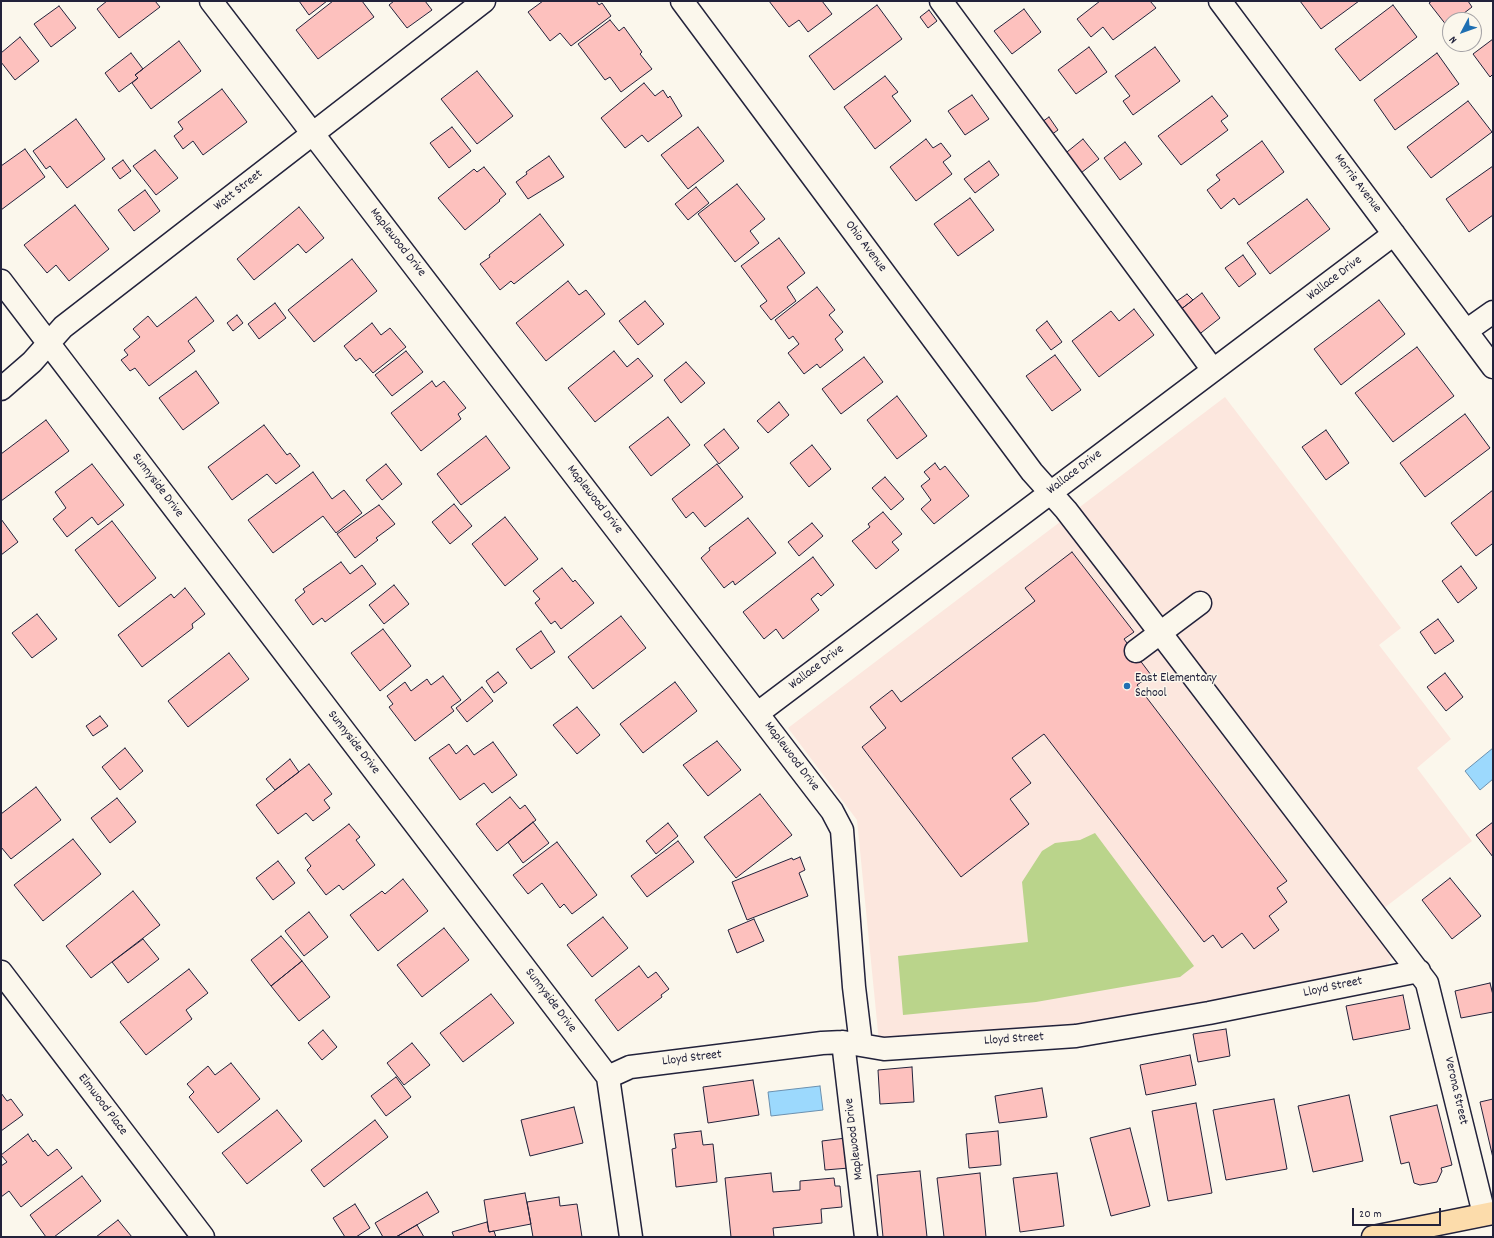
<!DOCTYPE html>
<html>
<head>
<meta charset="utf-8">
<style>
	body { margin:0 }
	#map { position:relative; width:1494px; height:1238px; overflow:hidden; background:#fbf7ec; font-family:Dekko,sans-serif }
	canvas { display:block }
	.frame { position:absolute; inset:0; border:2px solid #22223b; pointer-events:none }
	.north { position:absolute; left:1442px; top:12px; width:40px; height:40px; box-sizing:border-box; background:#fbf7ec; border:1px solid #a4a2a5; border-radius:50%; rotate:229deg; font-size:11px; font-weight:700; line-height:16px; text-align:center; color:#22223b }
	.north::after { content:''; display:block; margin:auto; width:14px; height:18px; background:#1f6fb2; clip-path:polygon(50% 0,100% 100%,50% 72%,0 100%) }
	.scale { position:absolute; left:1352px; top:1208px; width:89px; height:18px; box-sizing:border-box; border:2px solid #22223b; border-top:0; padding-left:5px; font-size:12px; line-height:14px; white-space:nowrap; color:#22223b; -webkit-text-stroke:3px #fbf7ec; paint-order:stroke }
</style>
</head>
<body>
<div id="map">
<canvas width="1494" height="1238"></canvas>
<div class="frame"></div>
<div class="north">N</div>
<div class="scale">20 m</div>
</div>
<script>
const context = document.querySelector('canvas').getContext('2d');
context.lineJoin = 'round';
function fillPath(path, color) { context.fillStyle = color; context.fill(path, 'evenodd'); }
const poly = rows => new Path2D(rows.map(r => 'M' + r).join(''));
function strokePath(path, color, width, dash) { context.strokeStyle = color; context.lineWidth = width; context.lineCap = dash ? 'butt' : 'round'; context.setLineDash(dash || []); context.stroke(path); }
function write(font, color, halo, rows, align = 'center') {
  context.font = font + ' Dekko,sans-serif'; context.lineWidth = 3; context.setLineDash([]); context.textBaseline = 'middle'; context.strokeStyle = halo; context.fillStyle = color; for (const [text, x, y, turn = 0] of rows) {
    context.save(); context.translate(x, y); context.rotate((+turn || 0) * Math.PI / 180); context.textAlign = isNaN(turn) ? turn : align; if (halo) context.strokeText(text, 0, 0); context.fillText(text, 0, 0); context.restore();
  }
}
fillPath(poly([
	[1225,397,1401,628,1379,645,1451,739,1417,768,1472,841,1367,921,1395,954,1380,974,1125,1021,879,1042,857,820,788,728]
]), '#fce7de');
fillPath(poly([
	[1095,833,1194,966,1180,977,1036,1002,903,1015,898,956,1028,942,1022,882,1042,851,1055,843,1080,840]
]), '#bad48b');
const water = poly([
	[1493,748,1493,779,1480,790,1465,771,1493,748],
	[820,1086,823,1110,771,1116,768,1092,820,1086]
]);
fillPath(water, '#9cd9fd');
strokePath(water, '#6b90af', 1);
const building = poly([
	[107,1,155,1,160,7,119,38,97,9,107,1],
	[299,1,327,1,309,15,299,1],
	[333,1,362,1,374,17,318,59,296,30,333,1],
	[394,1,425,1,432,10,407,28,389,5,394,1],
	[543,1,596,1,599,5,602,3,611,16,571,46,560,33,550,41,528,12,543,1],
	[769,1,822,1,832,14,808,32,799,20,789,27,769,1],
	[1100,1,1150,1,1156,8,1113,40,1103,27,1091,37,1077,19,1100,1],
	[1300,1,1359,1,1321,29,1300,1],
	[1432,1,1468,1,1472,7,1455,20,1450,20,1450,24,1447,26,1429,3,1432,1],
	[877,5,902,39,834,90,809,56,877,5],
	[1393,5,1417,37,1360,81,1335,49,1393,5],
	[59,6,76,28,51,47,34,24,59,6],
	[1024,9,1041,32,1012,54,994,31,1024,9],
	[929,10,937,21,928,28,920,17,929,10],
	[610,20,619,31,624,27,642,52,640,54,652,69,621,92,610,77,605,80,578,44,610,20],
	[20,37,39,61,15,80,1,62,1,53,20,37],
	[1493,39,1493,74,1490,77,1473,54,1493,39],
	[179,41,201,71,151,109,132,83,138,78,135,75,179,41],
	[1089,47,1107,72,1076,94,1058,70,1089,47],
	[1155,47,1180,81,1133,115,1123,101,1130,96,1115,76,1155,47],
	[131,53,143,69,135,75,138,78,119,92,105,73,131,53],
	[1437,53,1459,84,1395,130,1374,100,1437,53],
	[477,71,513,116,477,144,441,99,477,71],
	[885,76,898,92,892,96,911,121,875,149,844,107,885,76],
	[644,83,655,96,663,90,668,98,670,96,682,116,648,142,642,135,625,148,601,118,644,83],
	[222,89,247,122,203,155,193,141,183,149,174,136,183,129,178,122,222,89],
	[972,95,989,119,965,135,948,111,972,95],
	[1212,96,1228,116,1221,121,1228,130,1181,165,1158,136,1212,96],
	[1468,101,1492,132,1431,178,1407,147,1468,101],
	[1049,117,1058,130,1048,137,1039,124,1049,117],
	[76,119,105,159,67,188,50,166,46,169,33,151,76,119],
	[452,127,471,151,449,168,430,143,452,127],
	[698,127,724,161,688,189,661,155,698,127],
	[926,139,933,148,941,143,951,156,943,162,952,174,916,201,890,167,926,139],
	[1083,139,1099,159,1077,176,1062,156,1083,139],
	[1262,141,1284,172,1239,205,1234,198,1221,209,1207,190,1220,180,1216,175,1262,141],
	[1125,142,1142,164,1120,180,1104,158,1125,142],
	[25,149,45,177,1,210,1,166,25,149],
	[155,150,178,178,156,195,133,166,155,150],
	[549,156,564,177,528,199,516,182,527,174,526,172,549,156],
	[123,160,131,171,120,179,112,168,123,160],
	[989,161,999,175,975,193,964,179,989,161],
	[1493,166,1493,215,1469,232,1446,199,1493,166],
	[484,167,506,194,499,200,500,201,465,230,438,198,474,169,477,172,484,167],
	[737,184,765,219,750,231,759,243,735,262,698,214,737,184],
	[696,187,709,203,688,220,675,204,696,187],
	[145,190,160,211,134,231,118,210,145,190],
	[970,198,994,230,958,256,934,224,970,198],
	[1307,199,1330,229,1270,274,1247,243,1307,199],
	[75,205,109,249,69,281,56,265,47,273,24,245,75,205],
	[299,207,324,238,306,253,298,244,254,280,237,259,299,207],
	[540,214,564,245,514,284,511,281,500,290,480,264,490,257,489,255,540,214],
	[779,238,805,273,787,287,796,301,771,320,760,306,767,301,741,266,779,238],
	[1243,255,1256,274,1239,287,1225,268,1243,255],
	[352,259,377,291,314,342,288,310,352,259],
	[568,281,579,295,586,290,605,314,546,361,516,323,568,281],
	[817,287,835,310,829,315,843,332,835,339,843,350,820,368,817,364,804,374,788,353,799,344,793,336,789,339,775,320,817,287],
	[1202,293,1220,318,1197,336,1180,310,1202,293],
	[1187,294,1193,300,1180,310,1174,303,1187,294],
	[196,297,214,321,188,341,195,351,149,386,135,368,130,371,121,360,128,355,124,350,140,337,133,329,148,316,157,327,196,297],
	[1379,300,1405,334,1341,385,1314,349,1379,300],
	[645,301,664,324,638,345,619,321,645,301],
	[275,303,286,318,259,339,248,324,275,303],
	[1134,309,1154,335,1099,377,1072,341,1111,311,1119,321,1134,309],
	[237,315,243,323,233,331,227,323,237,315],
	[1047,321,1062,342,1051,350,1036,330,1047,321],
	[372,323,381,335,390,328,406,347,373,373,360,358,356,361,344,346,372,323],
	[1417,347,1454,396,1393,442,1355,393,1417,347],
	[406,351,423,372,392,396,375,375,406,351],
	[614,351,627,367,638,358,653,376,595,422,568,388,614,351],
	[1055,355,1081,390,1052,411,1026,376,1055,355],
	[864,357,883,382,841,414,822,389,864,357],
	[686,362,705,383,681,403,664,380,686,362],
	[196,371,219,403,183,430,159,398,196,371],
	[432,381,436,387,444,381,466,408,458,414,461,419,421,451,391,413,432,381],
	[897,396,927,436,897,459,867,420,897,396],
	[779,402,789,415,768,433,757,421,779,402],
	[1465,414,1490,448,1425,497,1400,463,1465,414],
	[668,417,690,445,651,476,629,447,668,417],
	[46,420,69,451,1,501,1,454,46,420],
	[264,425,287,455,290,453,300,466,276,484,267,474,232,500,208,467,264,425],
	[724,429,739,448,719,464,704,445,724,429],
	[1326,430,1349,463,1326,480,1302,447,1326,430],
	[486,436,510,468,461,505,437,474,486,436],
	[812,445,831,469,809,487,790,463,812,445],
	[935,463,940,470,945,466,969,496,934,524,921,509,931,500,921,486,930,479,924,472,935,463],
	[92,464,124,505,98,525,92,517,67,537,53,519,66,508,55,492,92,464],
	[386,464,402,484,382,500,366,480,386,464],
	[717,464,743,497,705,527,693,512,686,518,672,499,717,464],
	[313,472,332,499,344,490,362,513,336,533,323,516,273,553,248,520,313,472],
	[885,477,904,499,891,510,872,488,885,477],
	[1493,490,1493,546,1492,544,1476,556,1451,523,1493,490],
	[454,504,472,526,450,544,432,522,454,504],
	[379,505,395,524,376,538,378,540,355,558,337,534,379,505],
	[883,512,902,534,892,542,899,550,876,569,852,541,870,527,868,524,883,512],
	[505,517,538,559,505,586,472,544,505,517],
	[748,518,776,553,735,585,733,581,724,588,701,558,710,550,709,548,748,518],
	[1,519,18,542,1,555,1,519],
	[112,521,156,578,119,607,75,550,112,521],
	[812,523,823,536,799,556,788,542,812,523],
	[1072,552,1134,632,1124,639,1151,675,1137,685,1287,881,1277,888,1287,902,1269,916,1279,930,1254,949,1242,933,1222,948,1213,935,1204,942,1044,734,1012,758,1031,783,1010,799,1029,824,961,877,862,747,886,728,870,707,892,690,901,702,1035,601,1025,588,1072,552],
	[813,557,834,585,821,596,818,593,811,599,819,610,783,639,776,629,764,639,743,612,813,557],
	[341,562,350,574,362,565,376,584,325,622,322,618,313,625,295,600,305,592,303,589,341,562],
	[1461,566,1477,588,1458,603,1442,581,1461,566],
	[562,568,573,582,575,580,594,603,561,629,555,621,551,624,535,603,540,599,533,591,562,568],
	[394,585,409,604,384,624,369,605,394,585],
	[185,588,205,614,192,624,193,628,142,667,118,635,171,594,174,598,185,588],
	[37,614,57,639,32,658,12,633,37,614],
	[621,616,646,648,593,689,568,657,621,616],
	[1438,619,1454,641,1435,654,1420,632,1438,619],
	[383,629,411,666,380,691,351,653,383,629],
	[541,631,555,652,531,669,516,649,541,631],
	[229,653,249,679,188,727,168,701,229,653],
	[498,672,507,683,494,693,486,681,498,672],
	[1445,673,1463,697,1446,711,1427,687,1445,673],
	[443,676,461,700,451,707,454,711,415,741,389,707,393,704,387,696,405,682,411,691,427,679,431,685,443,676],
	[675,682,697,711,643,753,620,724,675,682],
	[482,687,493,701,467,722,456,708,482,687],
	[577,707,600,735,577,754,553,725,577,707],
	[100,716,108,726,93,736,86,726,100,716],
	[717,741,741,770,708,796,683,765,717,741],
	[493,742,517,775,492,793,484,783,460,800,429,758,449,744,456,754,467,745,474,755,493,742],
	[125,748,143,771,120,790,102,767,125,748],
	[290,759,299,772,275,790,266,779,290,759],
	[309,764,332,794,324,800,330,808,313,821,306,813,278,834,256,805,309,764],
	[36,787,61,820,11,859,1,847,1,814,36,787],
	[760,794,792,835,736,878,704,837,760,794],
	[510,797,520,809,525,805,536,820,497,851,476,824,510,797],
	[117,798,136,822,110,843,91,818,117,798],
	[533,822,549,843,523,863,508,842,533,822],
	[1493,822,1493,857,1476,835,1493,822],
	[668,823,678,836,656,854,646,841,668,823],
	[349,824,360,837,356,840,375,865,343,890,339,885,326,895,307,870,311,866,305,858,349,824],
	[73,839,101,874,43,921,14,885,73,839],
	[678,841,694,862,647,897,631,876,678,841],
	[557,842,597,895,572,914,564,904,560,908,542,883,528,894,513,875,557,842],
	[800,857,805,870,799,873,808,896,747,920,732,882,792,858,793,860,800,857],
	[278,861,295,883,273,900,256,878,278,861],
	[1450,878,1481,916,1452,939,1422,900,1450,878],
	[403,879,428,911,378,951,350,915,382,891,385,894,403,879],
	[133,891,160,925,91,978,66,946,133,891],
	[309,912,328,937,304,956,285,931,309,912],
	[603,917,628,948,592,977,567,945,603,917],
	[754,919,764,941,737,953,728,930,754,919],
	[444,928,469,960,422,997,397,965,444,928],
	[281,936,302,961,271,986,251,960,281,936],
	[143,939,159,959,128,983,112,962,143,939],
	[302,961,330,997,299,1021,271,986,302,961],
	[639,966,648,978,656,972,669,989,661,995,662,997,618,1031,595,1000,639,966],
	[189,969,208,993,186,1010,192,1019,146,1055,120,1022,189,969],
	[1490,983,1493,995,1493,1012,1461,1018,1455,991,1490,983],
	[491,994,514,1023,463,1062,440,1033,491,994],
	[1403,995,1410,1029,1353,1040,1346,1006,1403,995],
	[1226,1029,1230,1056,1198,1062,1193,1034,1226,1029],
	[323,1030,337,1047,322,1060,308,1043,323,1030],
	[412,1043,430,1065,404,1085,387,1063,412,1043],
	[1190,1055,1196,1085,1146,1095,1140,1065,1190,1055],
	[231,1063,260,1099,218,1133,189,1097,194,1092,187,1084,208,1066,215,1075,231,1063],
	[912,1067,914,1102,880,1104,878,1070,912,1067],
	[396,1077,411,1097,386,1116,371,1096,396,1077],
	[753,1080,759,1115,708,1123,703,1087,753,1080],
	[1042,1088,1047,1117,999,1123,995,1096,1042,1088],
	[1,1093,7,1101,11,1099,23,1115,1,1131,1,1093],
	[1349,1095,1363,1161,1313,1172,1298,1106,1349,1095],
	[1274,1099,1287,1169,1226,1180,1213,1110,1274,1099],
	[1493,1099,1493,1158,1480,1102,1493,1099],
	[1196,1103,1212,1193,1168,1201,1152,1111,1196,1103],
	[1437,1105,1452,1165,1441,1168,1442,1171,1437,1182,1420,1185,1414,1183,1409,1162,1401,1164,1390,1116,1437,1105],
	[574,1107,583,1143,530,1156,521,1120,574,1107],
	[277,1110,302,1141,247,1184,222,1153,277,1110],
	[375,1120,388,1137,324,1187,311,1170,375,1120],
	[1130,1128,1150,1206,1111,1216,1090,1138,1130,1128],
	[701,1131,703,1145,713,1144,717,1182,676,1187,672,1149,676,1148,674,1134,701,1131],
	[998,1131,1001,1165,969,1168,966,1134,998,1131],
	[28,1134,33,1142,35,1140,48,1156,57,1149,72,1168,21,1207,9,1191,1,1197,1,1166,7,1162,1,1155,28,1134],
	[846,1138,849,1168,825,1170,822,1141,846,1138],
	[920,1171,927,1237,883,1237,877,1175,920,1171],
	[771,1173,773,1192,800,1190,800,1181,834,1178,835,1186,840,1186,842,1207,821,1209,822,1223,773,1228,774,1237,731,1237,725,1178,771,1173],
	[980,1173,986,1237,944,1237,937,1178,980,1173],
	[1057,1173,1064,1226,1020,1232,1013,1178,1057,1173],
	[82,1176,101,1201,54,1237,46,1237,30,1215,82,1176],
	[427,1192,439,1212,396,1237,383,1237,375,1223,427,1192],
	[525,1193,531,1224,489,1232,484,1200,525,1193],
	[559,1197,560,1206,577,1204,582,1237,533,1237,527,1202,559,1197],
	[355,1204,370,1228,356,1237,345,1237,333,1218,355,1204],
	[118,1220,132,1237,96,1237,118,1220],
	[487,1222,489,1232,494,1231,496,1237,454,1237,452,1232,487,1222],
	[417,1225,424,1237,396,1237,417,1225]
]);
fillPath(building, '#fdc1be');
strokePath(building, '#22223b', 1);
const minor = poly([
	[211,1,832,811,842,830,854,987,861,1045],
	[682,1,1032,472,1066,510,1120,580,1427,983,1484,1214],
	[941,1,1213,370],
	[1220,1,1493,367],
	[1,281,608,1077,631,1237],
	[1466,331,1493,312],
	[1,389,32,362,63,327,484,1],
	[1136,651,1200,603],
	[758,713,1394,234],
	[1,972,203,1237],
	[843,1042,866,1237],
	[608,1077,630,1067,822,1043,843,1042,884,1049,1076,1036,1209,1013,1419,971]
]);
const major = poly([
	[1373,1237,1493,1213]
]);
strokePath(minor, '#22223b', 25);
strokePath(major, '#22223b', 25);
strokePath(minor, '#fbf7ec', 22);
strokePath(major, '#fcdcab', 22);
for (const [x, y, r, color] of [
	[1127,686,4,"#1f6fb2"]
]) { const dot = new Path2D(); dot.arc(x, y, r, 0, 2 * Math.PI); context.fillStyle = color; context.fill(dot); strokePath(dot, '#fbf7ec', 1.5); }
write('13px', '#22223b', '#fbf7ec', [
	["Morris Avenue",1357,184,53],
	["Watt Street",239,191,-38],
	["Maplewood Drive",397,243,52],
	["Ohio Avenue",865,247,53],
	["Wallace Drive",1335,279,-37],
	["Wallace Drive",1075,473,-37],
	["Sunnyside Drive",157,486,53],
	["Maplewood Drive",594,500,52],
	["Wallace Drive",817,668,-37],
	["Sunnyside Drive",353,743,52],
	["Maplewood Drive",791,757,53],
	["Lloyd Street",1333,988,-12],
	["Sunnyside Drive",550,1001,53],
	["Lloyd Street",1014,1040,-4],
	["Lloyd Street",692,1059,-7],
	["Verona Street",1455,1091,77],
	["Elmwood Place",102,1105,53],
	["Maplewood Drive",855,1139,-97]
]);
write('13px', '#22223b', '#fbf7ec', [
	["East Elementary",1135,679],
	["School",1135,694]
], 'left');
</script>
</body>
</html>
